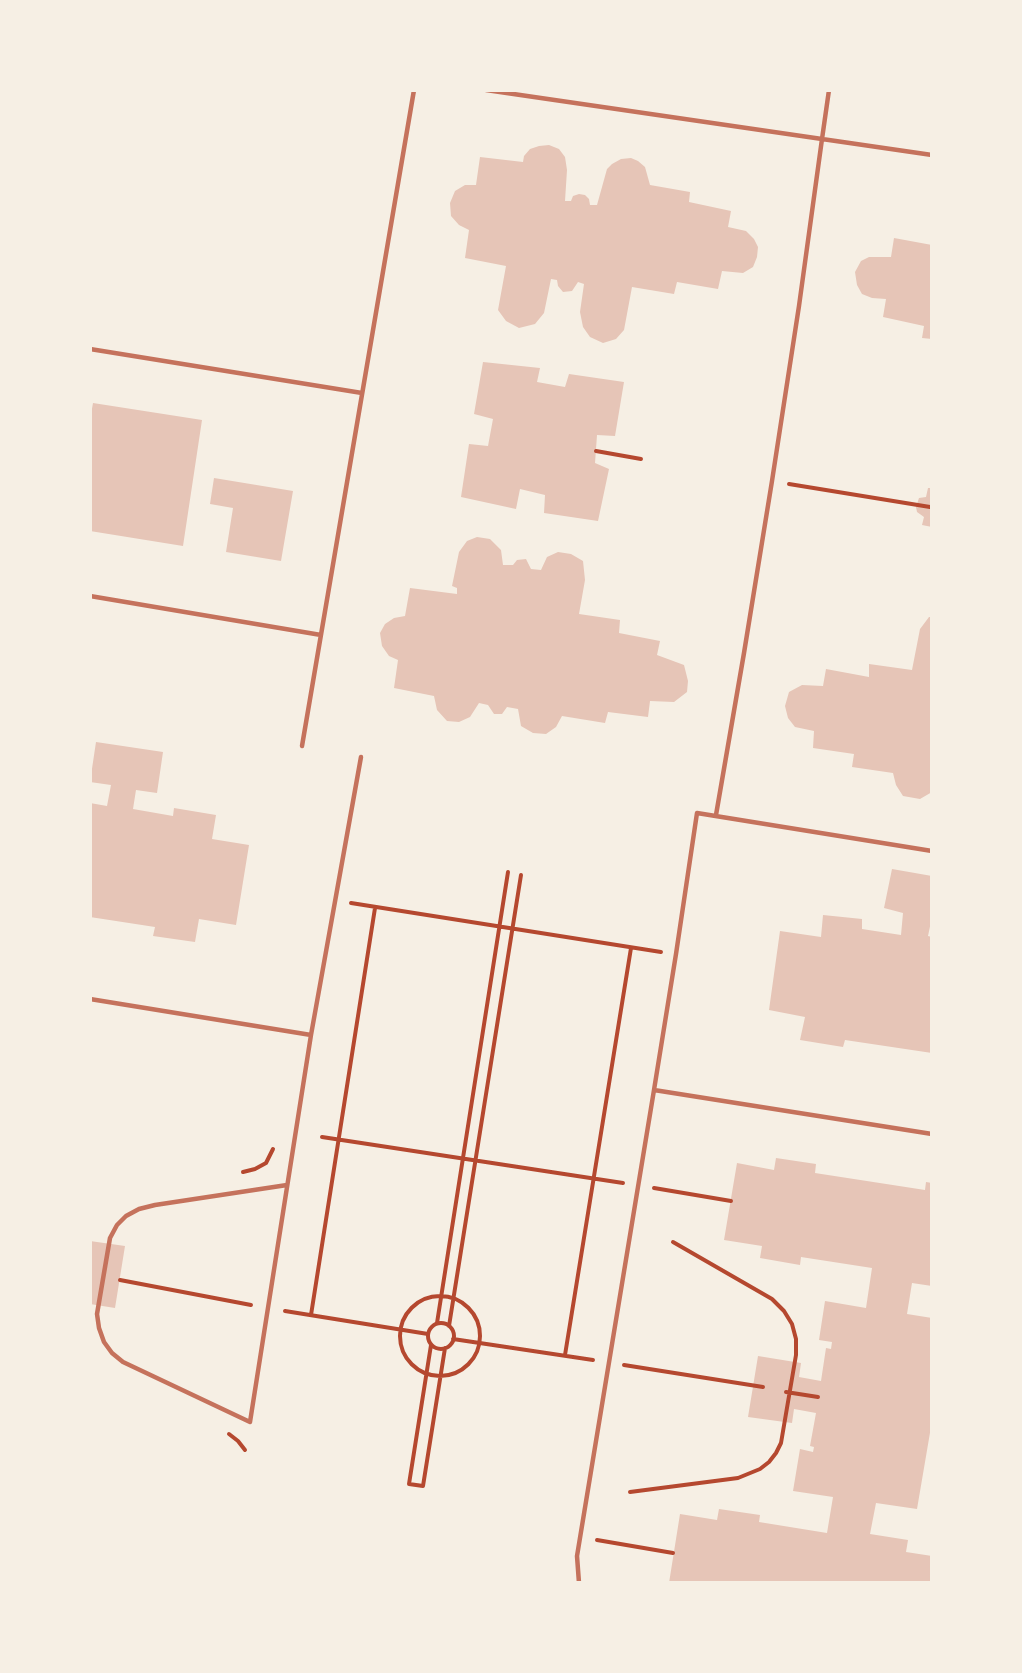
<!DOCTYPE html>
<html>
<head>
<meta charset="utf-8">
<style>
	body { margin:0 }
	#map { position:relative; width:1022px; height:1673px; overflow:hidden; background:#f6efe4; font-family:Montserrat,sans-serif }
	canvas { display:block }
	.frame { position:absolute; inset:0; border:92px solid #f6efe4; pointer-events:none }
</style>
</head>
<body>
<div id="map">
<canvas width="1022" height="1673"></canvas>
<div class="frame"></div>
</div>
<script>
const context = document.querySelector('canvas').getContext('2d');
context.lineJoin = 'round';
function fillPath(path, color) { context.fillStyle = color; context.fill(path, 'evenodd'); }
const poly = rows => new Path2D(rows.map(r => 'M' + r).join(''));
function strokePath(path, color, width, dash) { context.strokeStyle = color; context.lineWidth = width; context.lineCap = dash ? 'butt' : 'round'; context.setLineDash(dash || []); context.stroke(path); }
fillPath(poly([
	[549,145,559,149,565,157,567,170,565,201,571,201,573,196,579,194,585,195,589,199,590,205,597,205,607,169,612,164,621,159,631,158,638,161,645,167,650,185,690,192,689,202,731,211,728,227,746,231,754,239,758,247,757,257,753,267,743,273,722,271,718,289,677,282,674,294,632,287,624,330,616,339,603,343,590,337,583,327,580,312,584,284,578,282,572,291,563,292,558,286,557,280,551,279,544,313,535,324,519,328,506,321,498,310,506,266,465,258,469,230,459,225,451,216,450,203,455,191,465,185,476,185,480,157,523,162,524,156,530,149,539,146],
	[894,238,932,245,932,339,922,338,924,326,883,317,886,299,872,298,862,294,857,285,855,272,861,261,869,257,891,257],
	[483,362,540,368,537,382,565,387,569,374,624,382,615,436,597,435,595,463,609,469,598,521,544,513,545,495,520,489,516,509,461,497,469,444,488,446,493,419,474,414],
	[93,403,202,420,183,546,90,531,90,420],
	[214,478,293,491,281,561,226,552,233,508,210,504],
	[928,488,932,488,932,527,922,525,924,517,917,512,916,507,919,498,926,497],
	[477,537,490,539,501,550,503,565,513,565,517,560,526,559,531,569,541,570,547,557,558,552,571,554,583,561,585,580,579,614,620,620,619,633,660,641,657,655,684,665,688,681,687,692,674,702,650,701,648,717,608,712,605,723,562,716,556,727,546,734,533,733,521,726,518,709,507,707,502,714,494,714,488,705,479,703,470,717,459,722,447,721,437,710,434,696,394,688,398,660,389,656,382,646,380,633,385,624,394,618,405,616,410,588,457,594,457,588,452,586,459,552,467,541],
	[929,617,932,617,932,792,920,799,903,796,896,785,893,773,852,767,854,754,813,748,814,731,795,727,788,718,785,706,789,692,802,685,823,686,826,669,869,677,869,664,912,670,920,629],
	[96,742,163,752,157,793,136,790,133,809,173,816,174,808,216,815,212,839,249,845,236,925,199,919,195,942,153,936,155,927,90,917,90,803,107,806,111,785,90,782],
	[892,869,932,876,932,917,928,936,932,937,932,1053,845,1040,843,1047,800,1040,805,1017,769,1010,780,931,821,937,823,915,862,919,862,929,901,935,903,913,884,908],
	[776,1158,816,1164,815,1173,925,1190,926,1182,932,1183,932,1286,912,1283,907,1314,932,1318,932,1421,917,1509,876,1503,870,1534,908,1540,906,1552,932,1556,932,1583,669,1583,680,1514,717,1520,719,1509,760,1515,759,1522,827,1533,833,1497,793,1491,800,1449,813,1452,814,1447,810,1446,816,1413,794,1409,792,1423,748,1417,758,1356,801,1363,799,1377,821,1381,826,1348,831,1349,832,1342,819,1340,825,1301,866,1308,872,1268,801,1257,800,1265,760,1258,762,1246,724,1240,737,1163,774,1170],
	[90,1241,125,1246,115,1308,90,1304]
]), '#e6c5b7');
strokePath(poly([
	[596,451,641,459],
	[789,484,930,507],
	[351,903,661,952],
	[322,1137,623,1183],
	[243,1172,255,1169,266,1163,273,1149],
	[654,1188,731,1201],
	[120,1280,251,1305],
	'400 1336a40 40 0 1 1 80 0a40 40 0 1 1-80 0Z',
	[285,1311,428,1334],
	[311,1315,375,908],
	[437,1323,508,872],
	'428 1336a13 13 0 1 1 26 0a13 13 0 1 1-26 0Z',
	[449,1326,521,875],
	[453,1339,593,1360],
	[431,1345,409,1484,423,1486,445,1348],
	[565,1355,631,948],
	[624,1365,763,1387],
	[786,1392,818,1397],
	[229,1434,238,1441,245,1450],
	[630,1492,738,1478,760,1469,769,1462,776,1453,781,1443,796,1355,796,1339,792,1324,784,1311,772,1299,673,1242],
	[597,1540,673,1553]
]), '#b5482f', 4);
strokePath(poly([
	[486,90,822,139,829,90],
	[90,349,362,393],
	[90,596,321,635],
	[302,746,414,90],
	[716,815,744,653,772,481,799,306,822,139,932,155],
	[932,851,697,813,676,954,654,1090,932,1134],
	[90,999,311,1035],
	[287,1185,155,1205,139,1209,126,1216,117,1225,110,1238,97,1314,99,1328,104,1342,112,1353,123,1362,250,1422,311,1035,361,757],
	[579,1583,577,1556,654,1090]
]), '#c5725c', 4.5);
</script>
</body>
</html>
